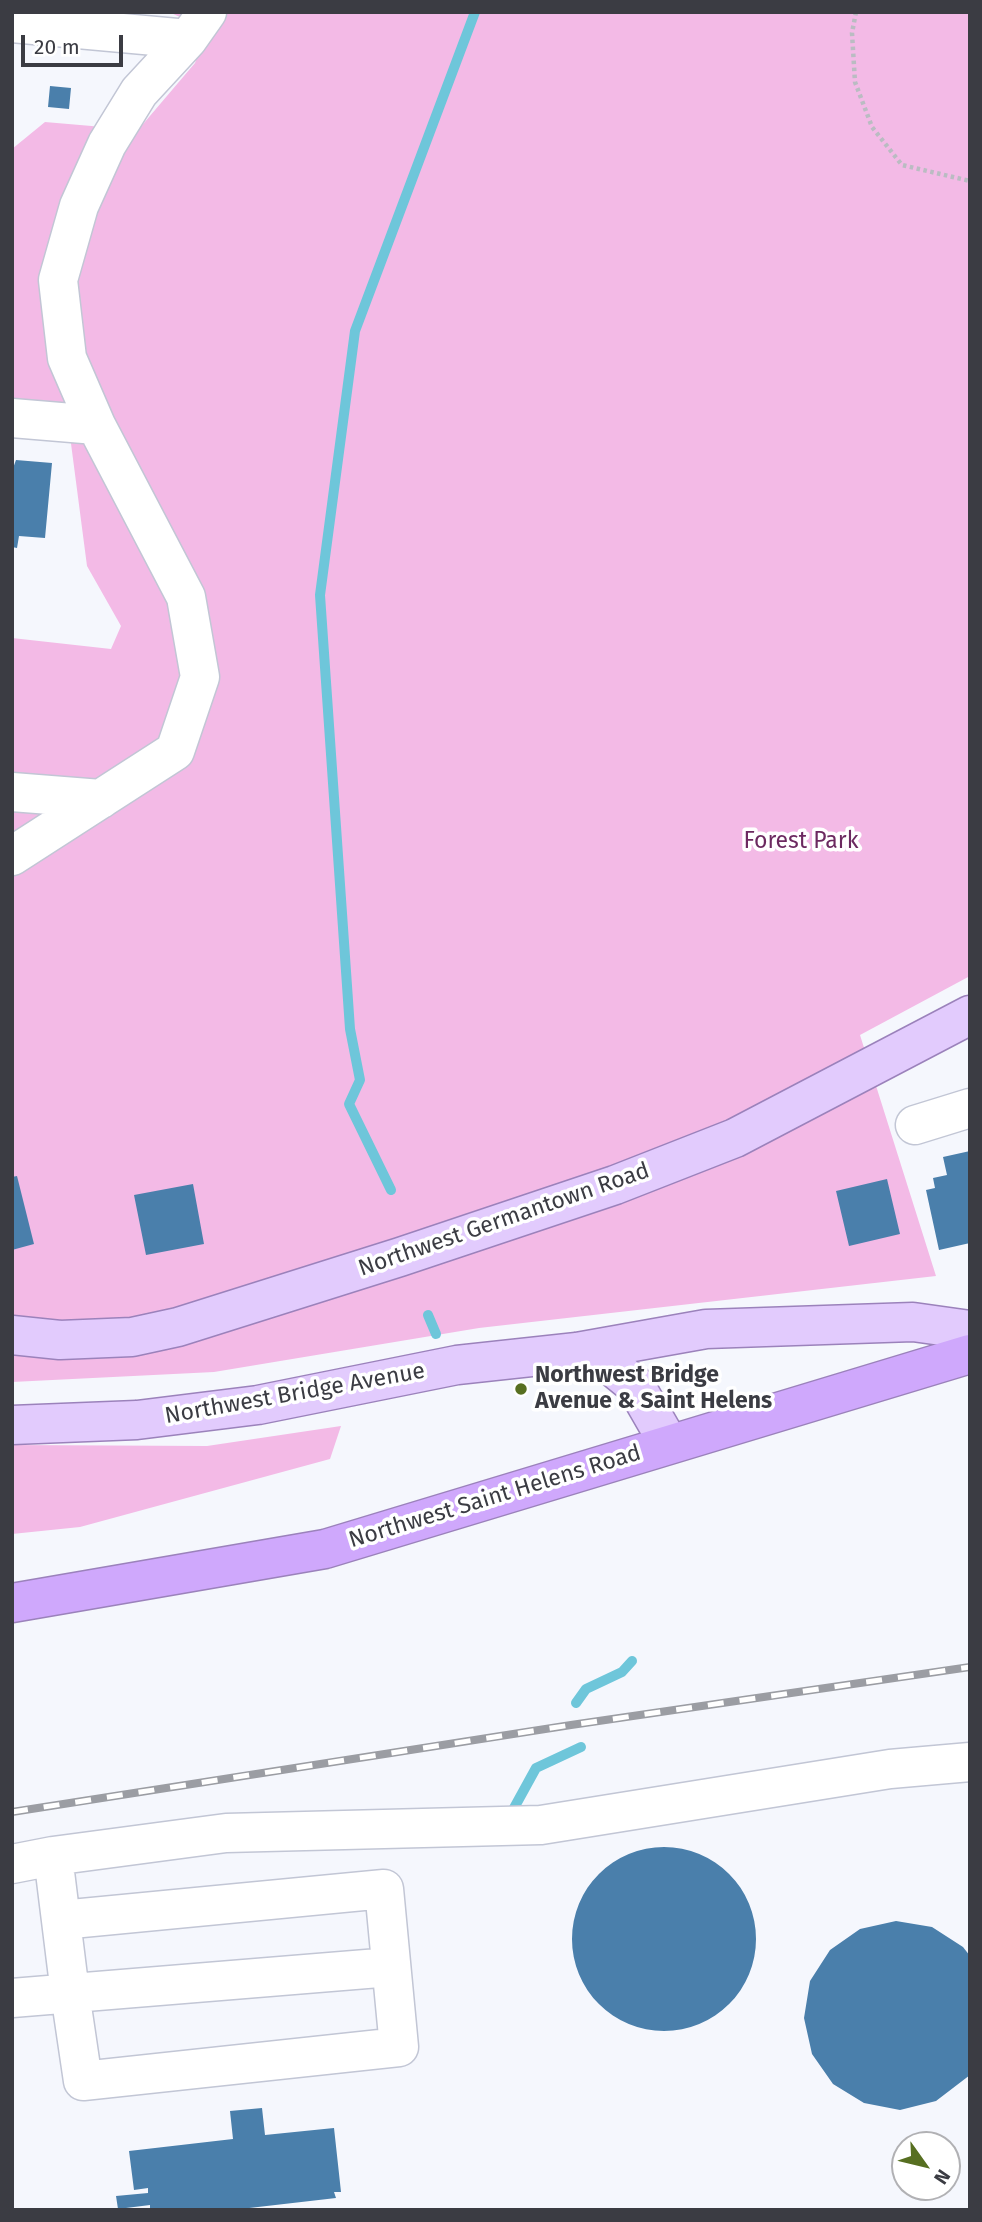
<!DOCTYPE html>
<html>
<head>
<meta charset="utf-8">
<style>
	body { margin:0 }
	#map { position:relative; width:982px; height:2222px; overflow:hidden; background:#f5f7fd; font-family:"Fira Sans",sans-serif }
	canvas { display:block }
	.frame { position:absolute; inset:0; border:14px solid #3b3c43; pointer-events:none }
	.north { position:absolute; left:891px; top:2131px; width:70px; height:70px; box-sizing:border-box; background:#fff; border:2px solid #b1b1b4; border-radius:50%; rotate:124deg; font-size:19px; font-weight:700; line-height:28px; text-align:center; color:#3b3c43 }
	.north::after { content:''; display:block; margin:auto; width:24px; height:32px; background:#576f21; clip-path:polygon(50% 0,100% 100%,50% 72%,0 100%) }
	.scale { position:absolute; left:21px; top:35px; width:102px; height:32px; box-sizing:border-box; border:4px solid #3b3c43; border-top:0; padding-left:9px; font-size:21px; line-height:24px; white-space:nowrap; color:#3b3c43; -webkit-text-stroke:5px #fff; paint-order:stroke }
</style>
</head>
<body>
<div id="map">
<canvas width="982" height="2222"></canvas>
<div class="frame"></div>
<div class="north">N</div>
<div class="scale">20 m</div>
</div>
<script>
const context = document.querySelector('canvas').getContext('2d');
context.lineJoin = 'round';
function fillPath(path, color) { context.fillStyle = color; context.fill(path, 'evenodd'); }
const poly = rows => new Path2D(rows.map(r => 'M' + r).join(''));
function strokePath(path, color, width, dash) { context.strokeStyle = color; context.lineWidth = width; context.lineCap = dash ? 'butt' : 'round'; context.setLineDash(dash || []); context.stroke(path); }
function write(font, color, halo, rows, align = 'center') {
  context.font = font + ' "Fira Sans",sans-serif'; context.lineWidth = 7; context.setLineDash([]); context.textBaseline = 'middle'; context.strokeStyle = halo; context.fillStyle = color; for (const [text, x, y, turn = 0] of rows) {
    context.save(); context.translate(x, y); context.rotate((+turn || 0) * Math.PI / 180); context.textAlign = isNaN(turn) ? turn : align; if (halo) context.strokeText(text, 0, 0); context.fillText(text, 0, 0); context.restore();
  }
}
fillPath(poly([
	[169,12,970,12,970,976,860,1035,936,1276,479,1328,214,1372,12,1382,12,638,111,649,121,626,87,566,67,413,12,404,12,149,45,122,138,130,195,63,206,29],
	[341,1426,330,1459,80,1527,12,1534,12,1445,207,1446]
]), '#f3bae6');
strokePath(poly([
	[391,1190,349,1104,360,1080,350,1029,320,595,355,331,475,12],
	[428,1315,436,1334],
	[576,1703,586,1689,622,1672,632,1661],
	[514,1808,536,1768,581,1747]
]), '#6ec6da', 10);
fillPath(poly([
	[50,86,71,88,69,109,48,107],
	[16,460,52,463,45,538,19,536,17,548,12,547,12,471],
	[970,1151,970,1243,939,1250,926,1190,935,1188,933,1178,947,1175,943,1157],
	[17,1176,34,1244,12,1250,12,1177],
	[887,1179,900,1234,849,1246,836,1191],
	[193,1184,204,1244,146,1255,134,1195],
	'572 1939a92 92 0 1 1 184 0a92 92 0 1 1-184 0Z',
	[896,1921,932,1927,963,1947,970,1956,970,2075,936,2101,900,2110,864,2103,833,2084,812,2054,804,2018,810,1981,830,1950,860,1929],
	[262,2108,265,2135,334,2128,341,2192,334,2192,336,2198,232,2210,150,2210,150,2205,118,2209,116,2196,148,2193,148,2188,134,2190,129,2151,233,2139,230,2111]
]), '#4a7fab');
const minor = poly([
	[12,23,188,39],
	[12,418,96,425],
	[12,792,101,799],
	[12,856,175,751,200,677,186,597,96,425,67,358,58,280,79,206,107,144,139,92,188,39,207,12],
	[915,1125,970,1108],
	[53,1856,70,1993,83,2081,399,2047,384,1889,61,1920],
	[12,1864,53,1856,226,1833,541,1825,890,1769,970,1762],
	[12,1998,391,1967]
]);
const major = poly([
	[12,1335,60,1340,132,1337,178,1327,400,1257,615,1185,735,1138,970,1015],
	[577,1352,608,1363,635,1385,669,1444],
	[12,1425,137,1420,258,1405,457,1365,577,1352,706,1329,913,1322,970,1330]
]);
const highway = poly([
	[12,1603,325,1549,970,1354]
]);
strokePath(minor, '#c2c6d5', 41);
strokePath(major, '#9b82bb', 41);
strokePath(highway, '#9b82bb', 41);
strokePath(poly([
	[856,12,852,33,855,82,872,127,902,165,970,181]
]), '#babcc2', 4.5, [3.5, 3.5]);
strokePath(minor, '#fff', 38);
strokePath(major, '#e2cbfd', 38);
strokePath(highway, '#cfa8fc', 38);
const rail = poly([
	[12,1812,571,1725,970,1667]
]);
strokePath(rail, '#9b9da3', 8);
strokePath(rail, '#fff', 5, [16]);
for (const [x, y, r, color] of [
	[521,1389,7,"#576f21"]
]) { const dot = new Path2D(); dot.arc(x, y, r, 0, 2 * Math.PI); context.fillStyle = color; context.fill(dot); strokePath(dot, '#fff', 2.5); }
write('23px', '#6c2960', '#fff', [
	["Forest Park",801,842]
]);
write('23px', '#3b3c43', '#fff', [
	["Northwest Germantown Road",504,1220,-19],
	["Northwest Bridge Avenue",295,1394,-10],
	["Northwest Saint Helens Road",495,1497,-17]
]);
write('bold 23px', '#3b3c43', '#fff', [
	["Northwest Bridge",535,1376],
	["Avenue & Saint Helens",535,1402]
], 'left');
</script>
</body>
</html>
